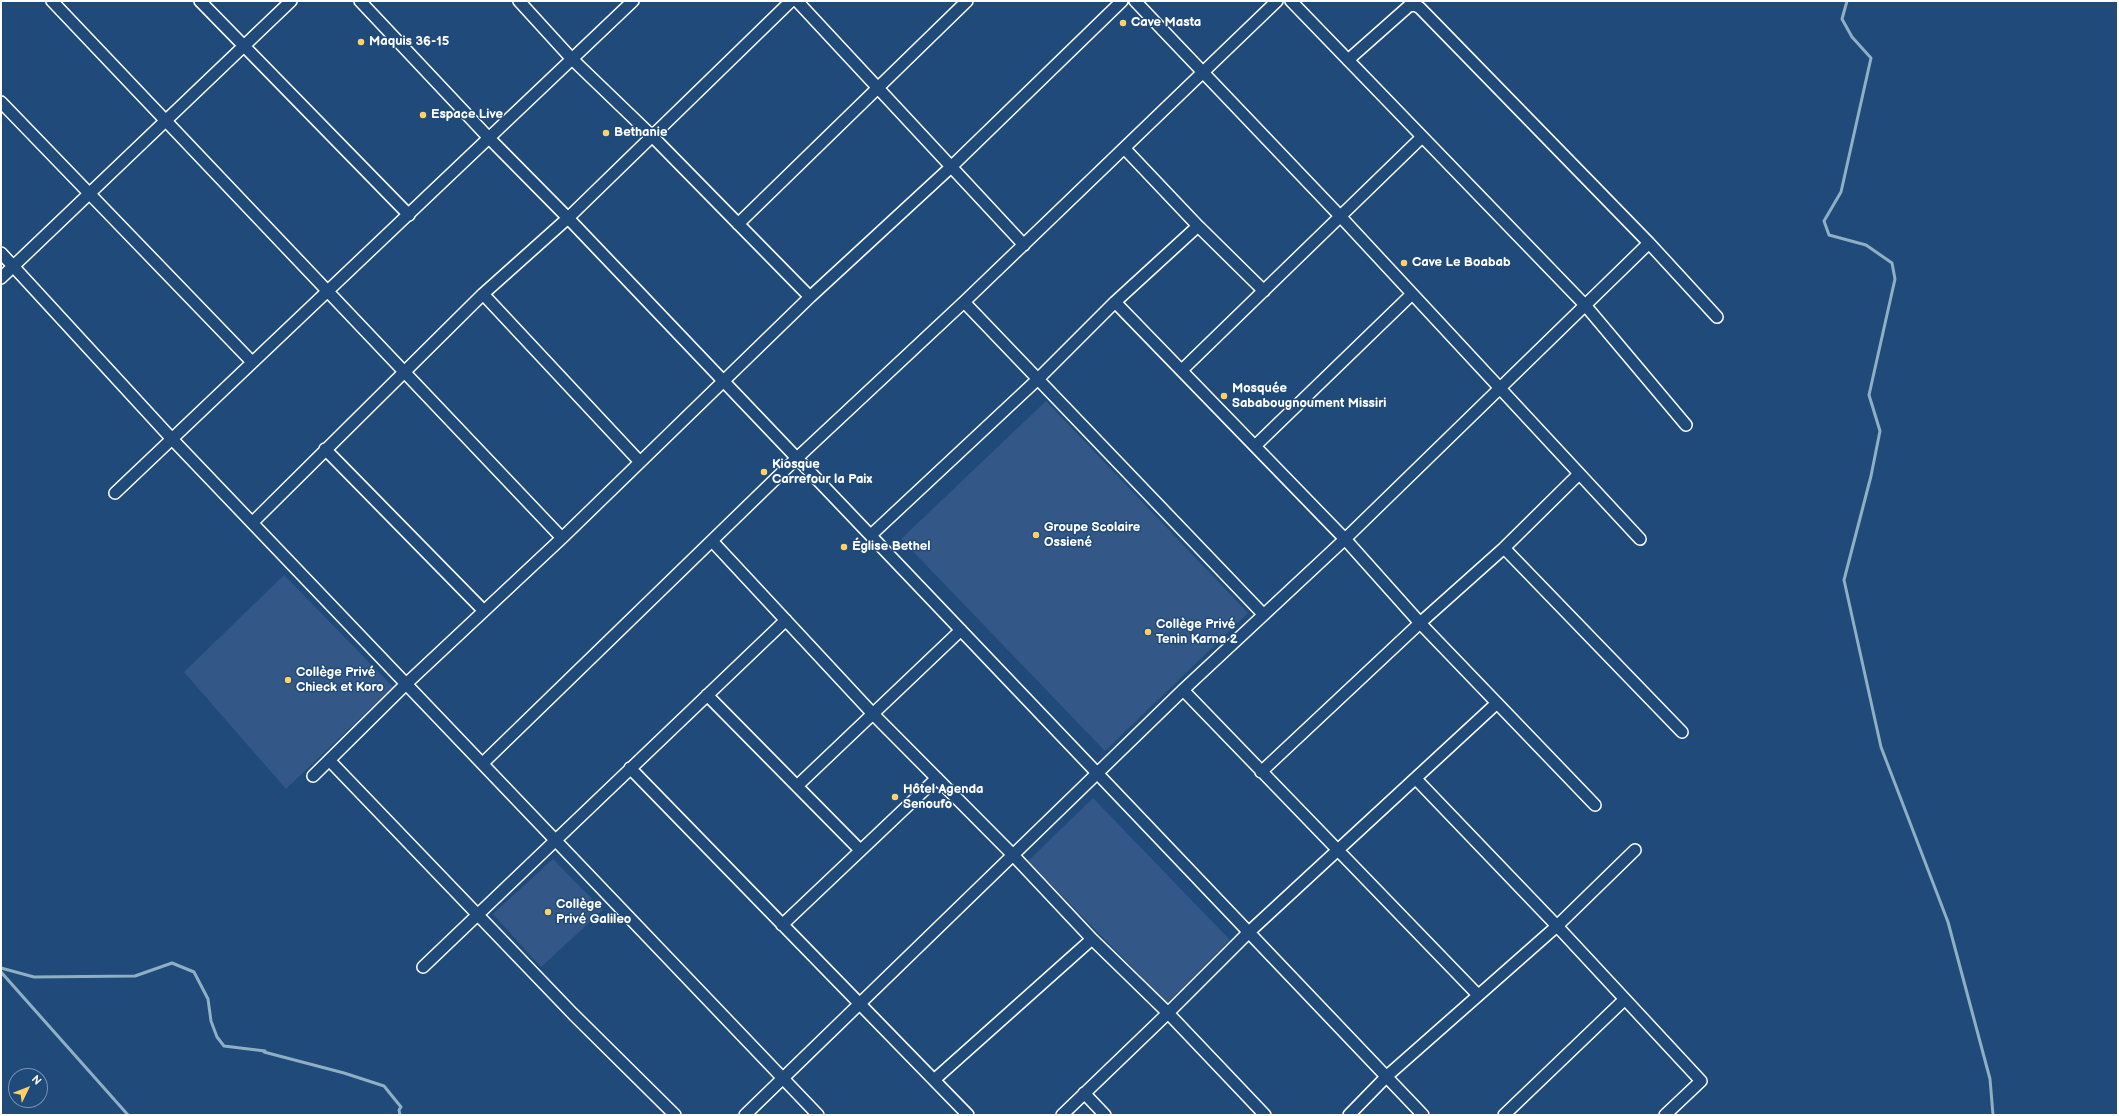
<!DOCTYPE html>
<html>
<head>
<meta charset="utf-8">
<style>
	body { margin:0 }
	#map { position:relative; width:2119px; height:1116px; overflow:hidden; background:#1f4a7a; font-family:"Balsamiq Sans",sans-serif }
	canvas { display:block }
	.frame { position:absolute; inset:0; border:2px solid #fff; pointer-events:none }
	.north { position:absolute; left:8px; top:1068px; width:40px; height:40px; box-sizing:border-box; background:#1f4a7a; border:1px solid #7992af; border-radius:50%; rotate:47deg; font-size:11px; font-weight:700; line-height:16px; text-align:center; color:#fff }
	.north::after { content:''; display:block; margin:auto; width:14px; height:18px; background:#ffd166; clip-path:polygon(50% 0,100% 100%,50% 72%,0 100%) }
</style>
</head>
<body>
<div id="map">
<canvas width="2119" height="1116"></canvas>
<div class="frame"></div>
<div class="north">N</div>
</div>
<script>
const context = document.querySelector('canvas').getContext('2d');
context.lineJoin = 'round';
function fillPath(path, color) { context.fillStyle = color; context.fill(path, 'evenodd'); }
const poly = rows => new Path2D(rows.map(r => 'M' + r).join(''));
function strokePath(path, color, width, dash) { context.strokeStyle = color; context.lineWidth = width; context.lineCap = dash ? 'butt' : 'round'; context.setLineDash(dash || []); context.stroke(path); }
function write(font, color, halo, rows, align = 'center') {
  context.font = font + ' "Balsamiq Sans",sans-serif'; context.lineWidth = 3; context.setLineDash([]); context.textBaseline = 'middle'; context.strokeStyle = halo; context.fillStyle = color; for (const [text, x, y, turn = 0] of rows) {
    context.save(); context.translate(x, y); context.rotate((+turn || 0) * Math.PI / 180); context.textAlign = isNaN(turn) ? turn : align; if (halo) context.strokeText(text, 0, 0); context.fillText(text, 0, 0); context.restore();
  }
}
fillPath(poly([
	[1046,401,1248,613,1105,751,901,539],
	[284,575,393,687,286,789,184,672],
	[1093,798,1230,940,1167,1003,1028,861],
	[553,859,603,910,541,967,493,914]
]), '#335887');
strokePath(poly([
	[1847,1,1842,19,1852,37,1871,58,1841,192,1824,221,1829,235,1866,245,1892,263,1895,279,1869,395,1880,431,1871,476,1844,580,1881,747,1948,922,1990,1079,1993,1115],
	[1,968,34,977,135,976,172,963,194,972,208,999,211,1021,217,1037,224,1046,265,1051,264,1052,344,1073,384,1086,401,1107,399,1110,400,1115],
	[1,972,128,1115]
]), '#8eafc4', 3);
const minor = poly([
	[52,1,562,538],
	[200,1,409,215],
	[360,1,488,137,568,218,1423,1115],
	[519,1,571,58,652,136,810,297],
	[797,1,1024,245],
	[1135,1,1340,216,1640,539],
	[1291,1,1585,305,1686,425],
	[1348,60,1409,6,1415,5,1420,8,1649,243,1717,317],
	[1,102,252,362],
	[1125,149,1198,226,1264,291],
	[738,224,967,1],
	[1,253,172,439,818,1115],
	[1,278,291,1],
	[483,294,640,462],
	[964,302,1263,614],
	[1115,302,1345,539,1420,623,1595,805],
	[1182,370,1422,137],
	[1255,446,1411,295],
	[325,449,484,611],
	[115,493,633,1],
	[253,522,483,294,568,218,791,1],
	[871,535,1038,379,1115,302,1198,226],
	[713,542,873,714,1013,855,1092,939,1168,1013,1265,1115],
	[1504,548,1682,732],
	[1183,690,1478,995],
	[707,695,860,850],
	[329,760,573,1014,675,1115],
	[483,763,797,458,964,302,1277,1],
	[630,768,968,1115],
	[1261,772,1420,623,1504,548,1579,474],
	[313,776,406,684,562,538,810,297,951,167,1122,1],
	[1416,779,1557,926,1701,1081,1665,1115],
	[797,786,961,630],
	[782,925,937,778],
	[423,967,786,620],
	[934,1080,1092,939],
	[1084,1093,1105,1115],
	[745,1115,1183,690,1345,539,1649,243],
	[1062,1115,1168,1013,1249,932,1497,703],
	[1349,1115,1387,1076,1557,926,1635,850],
	[1504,1115,1624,1000]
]);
strokePath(minor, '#fff', 14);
strokePath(minor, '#1f4a7a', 11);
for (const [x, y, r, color] of [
	[1123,23,4,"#ffd166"],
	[361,42,4,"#ffd166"],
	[423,115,4,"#ffd166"],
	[606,133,4,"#ffd166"],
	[1404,263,4,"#ffd166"],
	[1224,396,4,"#ffd166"],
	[764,472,4,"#ffd166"],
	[1036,535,4,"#ffd166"],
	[844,547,4,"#ffd166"],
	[1148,632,4,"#ffd166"],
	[288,680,4,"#ffd166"],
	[895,797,4,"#ffd166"],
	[548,912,4,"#ffd166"]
]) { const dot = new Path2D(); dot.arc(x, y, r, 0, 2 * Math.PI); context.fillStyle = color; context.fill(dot); strokePath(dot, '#1f4a7a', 1.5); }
write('bold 13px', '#fff', '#1f4a7a', [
	["Cave Masta",1131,23],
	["Maquis 36-15",369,42],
	["Espace Live",431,115],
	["Bethanie",614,133],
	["Cave Le Boabab",1412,263],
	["Mosquée",1232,389],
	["Sababougnoument Missiri",1232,404],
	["Kiosque",772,465],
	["Carrefour la Paix",772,480],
	["Groupe Scolaire",1044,528],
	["Ossiené",1044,543],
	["Église Bethel",852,547],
	["Collège Privé",1156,625],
	["Tenin Karna 2",1156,640],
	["Collège Privé",296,673],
	["Chieck et Koro",296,688],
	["Hôtel Agenda",903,790],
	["Senoufo",903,805],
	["Collège",556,905],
	["Privé Galileo",556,920]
], 'left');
</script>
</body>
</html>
